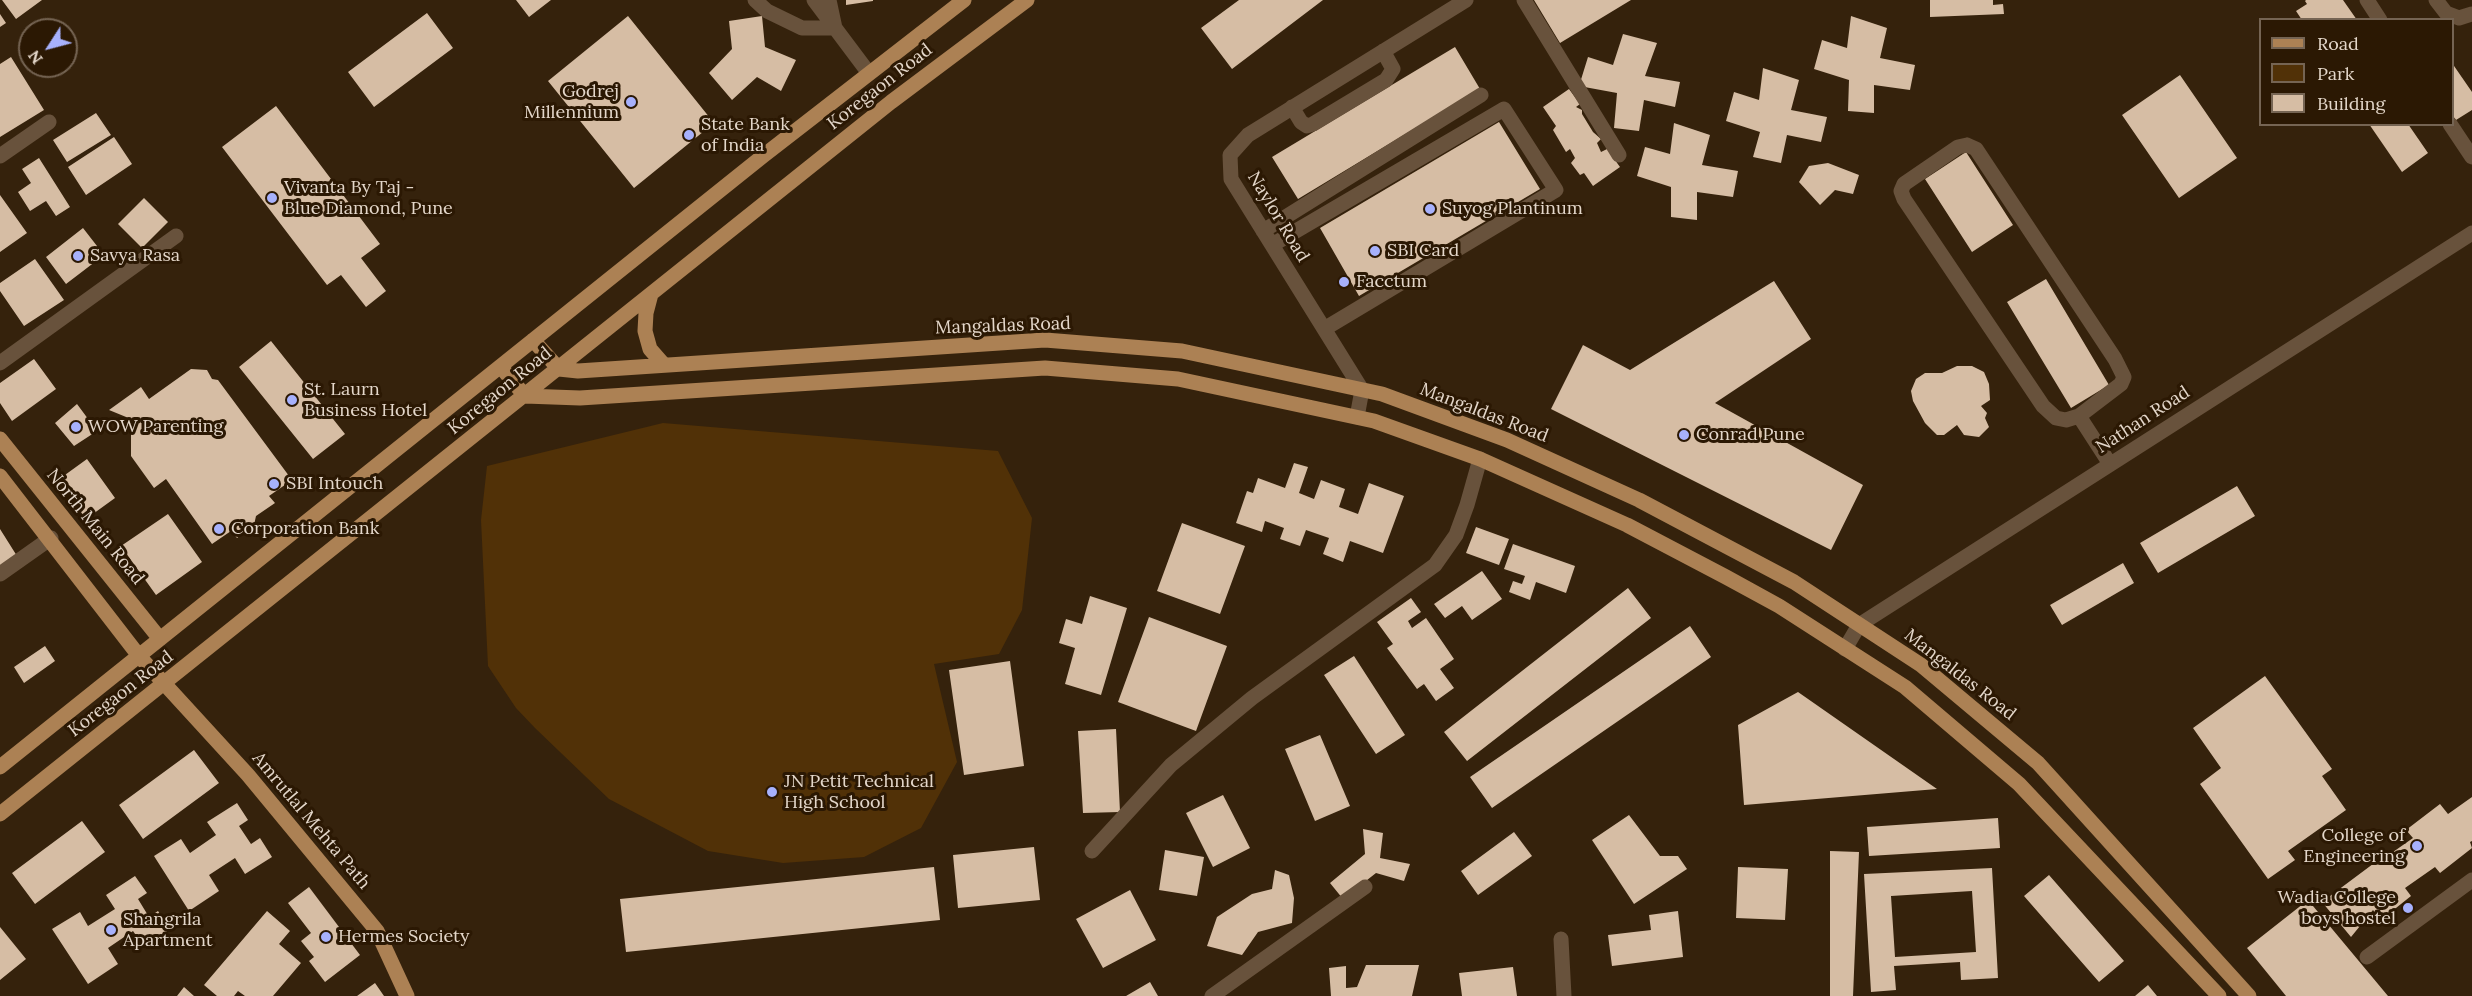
<!DOCTYPE html>
<html>
<head>
<meta charset="utf-8">
<style>
	body { margin:0 }
	#map { position:relative; width:2472px; height:996px; overflow:hidden; background:#35220c; font-family:Lora,serif }
	canvas { display:block }
	.legend { position:absolute; left:2259px; top:18px; width:195px; height:108px; box-sizing:border-box; background:#2b1803; border:2px solid #756453; margin:0; padding:8px 10px; list-style:none; font-size:18px; color:#e4d7ca }
	.legend li { display:flex; align-items:center; gap:12px; height:30px }
	.legend b { width:30px; border:2px solid #756453 }
	.north { position:absolute; left:18px; top:18px; width:60px; height:60px; box-sizing:border-box; background:#2b1803; border:2px solid #756453; border-radius:50%; rotate:234deg; font-size:16px; font-weight:700; line-height:24px; text-align:center; color:#e4d7ca }
	.north::after { content:''; display:block; margin:auto; width:21px; height:27px; background:#a7b1fc; clip-path:polygon(50% 0,100% 100%,50% 72%,0 100%) }
</style>
</head>
<body>
<div id="map">
<canvas width="2472" height="996"></canvas>
<ul class="legend">
<li><b style="height:8px;background:#ac8154"></b>Road</li>
<li><b style="height:16px;background:#513107"></b>Park</li>
<li><b style="height:16px;background:#d6bda4"></b>Building</li>
</ul>
<div class="north">N</div>
</div>
<script>
const context = document.querySelector('canvas').getContext('2d');
context.lineJoin = 'round';
function fillPath(path, color) { context.fillStyle = color; context.fill(path, 'evenodd'); }
const poly = rows => new Path2D(rows.map(r => 'M' + r).join(''));
function strokePath(path, color, width, dash) { context.strokeStyle = color; context.lineWidth = width; context.lineCap = dash ? 'butt' : 'round'; context.setLineDash(dash || []); context.stroke(path); }
function write(font, color, halo, rows, align = 'center') {
  context.font = font + ' Lora,serif'; context.lineWidth = 6; context.setLineDash([]); context.textBaseline = 'middle'; context.strokeStyle = halo; context.fillStyle = color; for (const [text, x, y, turn = 0] of rows) {
    context.save(); context.translate(x, y); context.rotate((+turn || 0) * Math.PI / 180); context.textAlign = isNaN(turn) ? turn : align; if (halo) context.strokeText(text, 0, 0); context.fillText(text, 0, 0); context.restore();
  }
}
fillPath(poly([
	[663,423,998,451,1032,518,1022,610,999,654,934,664,957,762,921,828,864,857,783,863,708,851,609,799,535,728,516,708,488,666,481,520,487,466]
]), '#513107');
fillPath(poly([
	[2,0,42,0,16,19],
	[516,0,551,0,529,17],
	[846,0,873,0,873,1,846,5],
	[1239,0,1323,0,1232,69,1201,28],
	[1534,0,1631,0,1560,43],
	[1930,0,1993,0,1993,5,2003,4,2004,14,1930,17],
	[2306,0,2343,0,2357,20,2302,20,2296,11,2307,4,2305,1],
	[427,13,453,48,374,107,348,72],
	[0,14,6,23,0,27],
	[628,16,714,123,634,188,548,81],
	[762,16,765,47,796,60,781,91,757,77,732,100,709,73,732,49,729,21],
	[1851,16,1887,28,1880,58,1915,65,1910,90,1874,85,1874,113,1848,111,1849,80,1814,69,1822,40,1847,48],
	[1623,34,1657,43,1645,76,1680,82,1675,107,1644,100,1639,131,1614,128,1617,93,1579,86,1588,57,1613,65],
	[1455,47,1480,89,1298,199,1272,157],
	[11,57,44,110,0,137,0,64],
	[2452,63,2472,92,2472,110,2456,120,2452,115],
	[1763,68,1799,80,1791,110,1827,117,1821,142,1787,135,1781,163,1753,157,1760,132,1726,121,1734,92,1759,100],
	[2180,75,2237,158,2179,198,2122,115],
	[1569,89,1580,104,1576,107,1582,110,1582,114,1593,132,1601,139,1597,143,1601,152,1607,149,1620,167,1593,186,1584,173,1580,175,1571,163,1575,158,1570,149,1566,152,1553,130,1556,126,1543,107],
	[276,106,380,244,361,258,386,291,366,307,341,275,327,285,222,147],
	[96,113,111,135,67,162,53,140],
	[1499,122,1540,189,1359,296,1320,228],
	[1674,123,1710,135,1702,165,1738,171,1733,197,1697,192,1697,220,1671,217,1671,187,1637,176,1645,147,1670,154],
	[2369,124,2408,124,2428,153,2402,172],
	[114,137,132,164,86,195,68,167],
	[1966,152,2013,225,1972,252,1925,179],
	[39,158,70,207,56,216,46,201,30,211,18,192,31,183,22,169],
	[1828,163,1859,175,1853,194,1835,190,1820,205,1799,182,1809,166],
	[0,195,27,233,0,252],
	[144,198,168,222,142,248,118,224],
	[83,228,104,255,66,284,46,257],
	[35,259,64,300,24,326,0,291,0,283],
	[2046,279,2109,385,2071,408,2007,302],
	[1774,281,1811,339,1715,403,1863,485,1831,550,1551,409,1583,345,1630,370],
	[271,341,345,434,313,459,239,367],
	[34,359,56,389,12,421,0,403,0,383],
	[1957,366,1972,366,1984,372,1989,384,1990,400,1981,406,1987,413,1985,418,1989,427,1979,437,1964,435,1957,425,1944,435,1937,435,1925,423,1913,401,1911,391,1916,379,1925,373,1942,373],
	[191,369,207,370,212,379,218,380,292,480,269,496,275,503,256,516,254,525,237,538,231,531,212,544,166,479,154,488,131,456,131,419,109,410,141,387,149,399],
	[77,404,97,431,74,446,55,423],
	[87,459,115,498,86,519,58,480],
	[1294,463,1308,467,1299,493,1314,499,1321,480,1345,489,1339,507,1358,514,1369,483,1404,496,1383,553,1350,541,1343,562,1323,554,1329,538,1306,530,1300,546,1280,539,1284,528,1265,521,1262,532,1236,523,1247,491,1253,493,1258,478,1285,488],
	[2237,486,2255,516,2158,573,2140,543],
	[168,514,202,562,156,595,121,546],
	[1182,523,1245,546,1220,614,1157,591],
	[1476,527,1509,539,1499,565,1466,553],
	[0,529,17,556,0,567],
	[1513,544,1575,566,1566,593,1536,582,1530,600,1509,592,1513,581,1522,584,1525,576,1504,569],
	[2123,563,2134,583,2062,625,2050,605],
	[1482,571,1502,599,1472,620,1462,606,1445,618,1434,604],
	[1628,588,1651,618,1467,761,1444,732],
	[1090,596,1127,608,1101,695,1065,684,1075,648,1059,643,1066,619,1082,624],
	[1411,598,1421,612,1408,621,1412,628,1426,618,1454,659,1440,669,1454,688,1436,701,1424,684,1417,689,1387,648,1393,644,1377,622],
	[1149,617,1227,646,1196,731,1118,702],
	[1690,626,1711,657,1492,808,1470,777],
	[45,646,55,661,24,683,14,667],
	[1354,656,1405,735,1376,754,1324,675],
	[1010,661,1024,766,964,775,949,670],
	[2265,676,2332,769,2322,776,2346,810,2288,851,2295,860,2268,879,2200,784,2221,768,2193,728],
	[1798,692,1937,789,1744,805,1738,725],
	[1116,729,1120,812,1083,813,1078,731],
	[1320,735,1350,806,1315,821,1285,749],
	[194,750,219,783,143,839,119,805],
	[1223,795,1250,848,1213,867,1186,813],
	[2472,797,2472,841,2470,842,2472,848,2440,873,2435,867,2405,888,2411,896,2381,920,2373,910,2351,937,2322,902,2381,858,2383,859,2413,838,2406,830,2440,804,2448,814],
	[237,803,248,820,239,826,251,844,260,838,272,857,245,874,235,858,209,875,219,891,189,911,154,856,181,839,190,853,216,835,207,822],
	[1629,815,1660,856,1678,856,1687,869,1634,904,1592,840],
	[1998,818,2000,848,1869,856,1867,827],
	[82,821,105,852,35,904,12,873],
	[1363,829,1383,833,1380,858,1410,864,1404,881,1376,873,1343,899,1330,883,1365,854],
	[1514,832,1532,856,1478,895,1461,871],
	[1034,847,1040,900,958,908,953,855],
	[1165,850,1204,857,1197,896,1159,890],
	[1830,851,1859,852,1853,996,1830,996],
	[934,867,940,920,626,952,620,899],
	[1738,867,1788,869,1785,920,1736,918],
	[1992,868,1998,978,1961,980,1960,962,1894,966,1896,990,1871,992,1864,874],
	[1972,891,1976,952,1895,957,1891,896],
	[1275,870,1289,875,1294,898,1292,923,1258,932,1242,955,1207,946,1217,917,1252,894,1272,889],
	[2049,875,2124,961,2099,982,2024,896],
	[135,876,147,893,138,899,149,917,158,911,170,930,144,947,133,931,108,948,118,964,88,984,52,929,80,912,88,926,115,909,106,895],
	[309,887,360,955,325,982,309,961,314,957,301,941,311,933,288,903],
	[1130,890,1156,940,1103,968,1076,919],
	[2308,900,2388,996,2286,996,2247,948],
	[267,911,290,931,279,944,301,963,273,996,245,996,238,991,234,996,217,996,204,985],
	[1678,911,1683,957,1612,966,1608,935,1651,930,1649,915],
	[0,927,26,959,0,980],
	[1366,965,1419,965,1412,996,1331,996,1329,968,1346,966,1346,988,1357,987],
	[1513,967,1517,996,1462,996,1459,973],
	[1150,982,1158,996,1126,996],
	[375,983,384,996,357,996],
	[2148,985,2157,996,2135,996],
	[184,987,194,996,177,996]
]), '#d6bda4');
strokePath(poly([
	[755,0,767,11,802,28,835,28,829,0],
	[814,0,868,72],
	[1524,0,1619,155],
	[2367,0,2380,20],
	[2436,0,2446,13,2459,18,2472,14],
	[1292,107,1301,122,1307,126,1313,124,1386,80,1393,69,1383,51],
	[2450,124,2472,157],
	[1967,145,1976,149,2115,359,2124,377,2121,384,2079,416,2066,420,2056,418,2043,406,1904,199,1901,191,1904,184,1958,147,1967,145],
	[0,156,49,122],
	[1263,231,1481,95],
	[1272,245,1504,109,1556,190,1324,329],
	[0,363,176,236],
	[2079,416,2110,464],
	[1357,417,1362,390,1231,179,1230,155,1248,135,1466,0],
	[0,574,51,538],
	[1845,649,1859,625,2472,233],
	[1092,851,1171,765,1252,698,1435,565,1456,535,1467,505,1480,459],
	[1561,939,1564,996],
	[2367,957,2472,880],
	[1212,996,1365,887]
]), '#68523c', 15);
strokePath(poly([
	[651,294,646,313,645,331,650,349,664,365],
	[533,340,559,369,578,371,1045,340,1182,351,1382,394,1507,440,1639,500,1794,582,1921,665,2038,763,2249,996],
	[501,367,525,396,580,398,1045,368,1178,379,1374,421,1480,459,1627,525,1726,577,1779,606,1905,687,2019,784,2219,996],
	[0,439,160,639],
	[0,476,139,656,248,775,377,931,407,996],
	[0,767,763,156,964,0],
	[0,814,891,102,1027,0]
]), '#ac8154', 15);
for (const [x, y, r, color] of [
	[631,102,6,"#a7b1fc"],
	[689,135,6,"#a7b1fc"],
	[272,198,6,"#a7b1fc"],
	[1430,209,6,"#a7b1fc"],
	[1375,251,6,"#a7b1fc"],
	[78,256,6,"#a7b1fc"],
	[1344,282,6,"#a7b1fc"],
	[292,400,6,"#a7b1fc"],
	[76,427,6,"#a7b1fc"],
	[1684,435,6,"#a7b1fc"],
	[274,484,6,"#a7b1fc"],
	[219,529,6,"#a7b1fc"],
	[772,792,6,"#a7b1fc"],
	[2417,846,6,"#a7b1fc"],
	[2408,908,6,"#a7b1fc"],
	[111,930,6,"#a7b1fc"],
	[326,937,6,"#a7b1fc"]
]) { const dot = new Path2D(); dot.arc(x, y, r, 0, 2 * Math.PI); context.fillStyle = color; context.fill(dot); strokePath(dot, '#2b1803', 2); }
write('18px', '#e4d7ca', '#2b1803', [
	["Koregaon Road",880,87,-38],
	["Naylor Road",1278,217,59],
	["Mangaldas Road",1003,326,-2],
	["Koregaon Road",500,391,-39],
	["Mangaldas Road",1484,413,21],
	["Nathan Road",2143,420,-33],
	["North Main Road",95,527,51],
	["Mangaldas Road",1960,675,38],
	["Koregaon Road",121,694,-38],
	["Amrutlal Mehta Path",311,821,50]
]);
write('18px', '#e4d7ca', '#2b1803', [
	["Godrej",619,92,"right"],
	["Millennium",619,113,"right"],
	["State Bank",701,125],
	["of India",701,146],
	["Vivanta By Taj -",284,188],
	["Blue Diamond, Pune",284,209],
	["Suyog Plantinum",1442,209],
	["SBI Card",1387,251],
	["Savya Rasa",90,256],
	["Facctum",1356,282],
	["St. Laurn",304,390],
	["Business Hotel",304,411],
	["WOW Parenting",88,427],
	["Conrad Pune",1696,435],
	["SBI Intouch",286,484],
	["Corporation Bank",231,529],
	["JN Petit Technical",784,782],
	["High School",784,803],
	["College of",2405,836,"right"],
	["Engineering",2405,857,"right"],
	["Wadia College",2396,898,"right"],
	["boys hostel",2396,919,"right"],
	["Shangrila",123,920],
	["Apartment",123,941],
	["Hermes Society",338,937]
], 'left');
</script>
</body>
</html>
